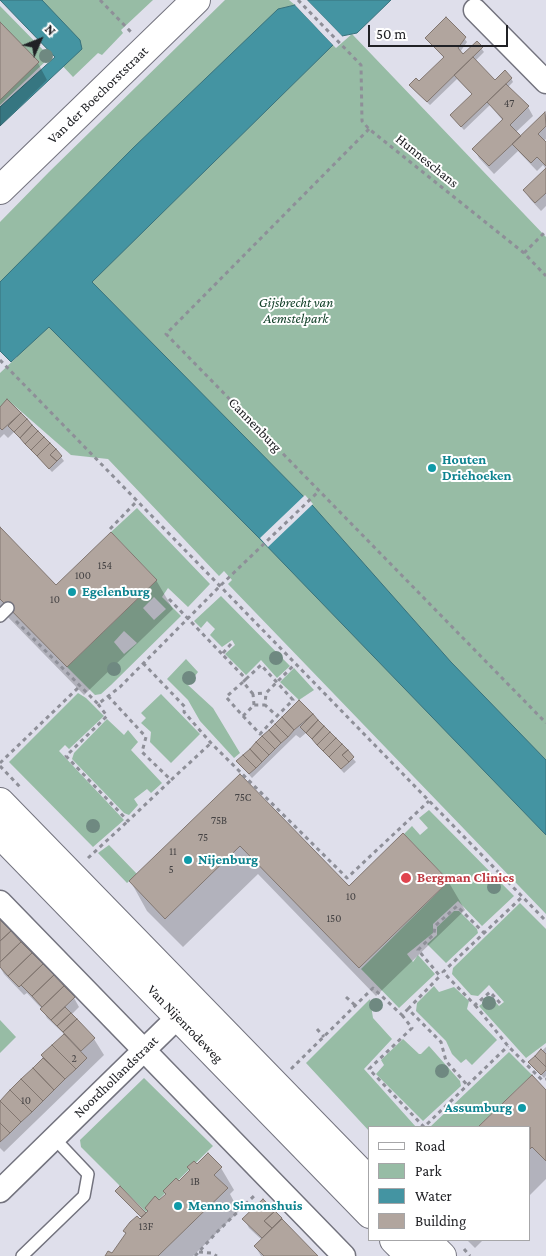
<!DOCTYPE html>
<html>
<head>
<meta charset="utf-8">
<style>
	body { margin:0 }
	#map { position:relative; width:546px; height:1256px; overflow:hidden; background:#dfdfeb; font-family:"Crimson Pro",serif }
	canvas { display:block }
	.legend { position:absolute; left:368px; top:1126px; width:162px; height:115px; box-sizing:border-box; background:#fff; border:1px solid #a6a6a8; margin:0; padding:6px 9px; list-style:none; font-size:15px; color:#202125 }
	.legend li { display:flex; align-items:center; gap:10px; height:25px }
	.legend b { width:25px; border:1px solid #a6a6a8 }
	.north { position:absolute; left:15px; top:15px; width:50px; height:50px; -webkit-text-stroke:4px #fff; paint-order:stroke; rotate:46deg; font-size:14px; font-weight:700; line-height:20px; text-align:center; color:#202125 }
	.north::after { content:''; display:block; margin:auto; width:18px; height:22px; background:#202125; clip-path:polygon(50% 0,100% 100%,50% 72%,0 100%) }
	.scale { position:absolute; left:368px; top:25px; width:140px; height:22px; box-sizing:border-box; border:2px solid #202125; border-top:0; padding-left:6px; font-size:15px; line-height:18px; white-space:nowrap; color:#202125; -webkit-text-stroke:4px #fff; paint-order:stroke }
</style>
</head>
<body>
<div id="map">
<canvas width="546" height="1256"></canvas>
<ul class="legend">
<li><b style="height:6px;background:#fff"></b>Road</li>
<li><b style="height:14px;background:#97bca5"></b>Park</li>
<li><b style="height:14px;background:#4494a2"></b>Water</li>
<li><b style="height:14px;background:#b1a59e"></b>Building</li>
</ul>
<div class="north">N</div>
<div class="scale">50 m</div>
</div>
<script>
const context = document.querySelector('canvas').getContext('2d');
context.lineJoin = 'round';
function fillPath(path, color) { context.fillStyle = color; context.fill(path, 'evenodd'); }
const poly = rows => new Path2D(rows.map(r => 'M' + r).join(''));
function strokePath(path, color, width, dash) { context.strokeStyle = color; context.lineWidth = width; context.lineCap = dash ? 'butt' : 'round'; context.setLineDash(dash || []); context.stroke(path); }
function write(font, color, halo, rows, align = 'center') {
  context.font = font + ' "Crimson Pro",serif'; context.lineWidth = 4; context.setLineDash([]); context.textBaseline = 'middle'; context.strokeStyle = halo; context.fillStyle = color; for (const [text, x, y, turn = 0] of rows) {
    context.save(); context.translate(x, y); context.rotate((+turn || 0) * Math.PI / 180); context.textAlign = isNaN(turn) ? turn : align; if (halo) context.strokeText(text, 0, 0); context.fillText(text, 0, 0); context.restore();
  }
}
fillPath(poly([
	[1,0,153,0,121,30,123,33,102,55,98,53,73,77],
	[225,0,289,0,295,5,288,7,328,49,333,45,336,48,352,34,546,237,546,914,228,584,232,580,224,571,219,576,108,459,71,455,8,400,0,407,0,373,17,357,0,340,0,222,49,172],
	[0,6,50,57,0,105],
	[137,508,210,584,188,607,168,588,162,597,181,616,111,685,101,694,95,695,67,667,157,580,111,532],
	[154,597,166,609,154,620,143,608],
	[124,631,137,643,124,654,114,642],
	[221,596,290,666,277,678,261,660,246,675,225,654,235,645,232,640,222,647,210,635,215,629,207,621,201,628,194,621],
	[186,659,198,672,188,685,213,708,240,753,234,758,200,721,188,700,167,679],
	[294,668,314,690,299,700,280,682],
	[78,693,86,698,104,716,69,749,65,745,59,751,124,820,93,847,9,762],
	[161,694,200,734,171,763,150,742,151,732,141,723,146,718,141,713],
	[107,719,124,735,128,730,138,742,131,750,162,783,151,793,147,789,134,799,138,805,129,815,124,813,72,759,74,753],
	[429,810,514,896,482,926,458,901,433,924,433,933,407,954,413,962,418,955,435,974,399,1008,361,969,449,881,404,834,412,826,420,835,428,828,419,818],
	[109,845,137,874,127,883,98,853],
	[520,903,546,929,546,1043,526,1058,479,1006,491,997,499,1006,504,1002,489,985,478,996,471,995,452,974,453,968],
	[454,911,459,911,477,929,478,933,446,963,427,944,437,935,437,927],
	[434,986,439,992,454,987,469,1001,467,1009,497,1040,472,1065,466,1059,461,1063,452,1054,446,1041,416,1011,417,1003],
	[370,999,373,1018,392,1039,364,1069,416,1127,370,1127,370,1132,306,1063],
	[0,1020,16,1037,0,1053],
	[403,1039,419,1054,421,1054,429,1046,460,1081,461,1086,423,1121,376,1074,384,1065,381,1060],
	[509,1052,532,1075,478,1127,430,1127],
	[144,1078,213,1146,146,1212,81,1147,80,1140]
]), '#97bca5');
const water = poly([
	[0,0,42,0,80,40,82,49,0,126,0,107,55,57,0,0],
	[307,0,391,0,357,33,342,36,307,0],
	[295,5,333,45,92,282,313,506,451,662,546,760,546,835,259,538,49,327,11,362,0,351,0,282,133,148,278,9,295,5]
]);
fillPath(water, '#4494a2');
strokePath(water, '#39727c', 1);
fillPath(poly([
	[305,0,307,0,342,36,340,38],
	[296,4,334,43,333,45,295,5],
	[305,495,313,504,268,547,260,538]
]), '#dfdfeb');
fillPath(poly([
	[0,24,38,63,47,80,0,126],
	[426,38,464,38,467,42,460,52,463,55,477,43,484,52,475,61,495,82,511,78,513,82,508,87,528,107,533,116,516,132,520,137,546,114,546,139,544,141,546,144,546,169,543,165,537,171,518,151,494,174,479,158,474,149,503,121,490,105,464,130,454,119,473,95,457,79,430,105,413,89,444,58],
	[546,170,546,206,541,211,530,199,525,191],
	[7,401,61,457,64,461,52,472,14,432,8,438,4,434,0,438,0,408],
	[0,529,56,587,156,580,173,609,84,695,0,609],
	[299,702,356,762,344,773,306,733,300,738,296,735,252,778,238,762],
	[240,776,348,888,448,881,465,910,376,996,258,874,183,947,147,911,131,882],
	[0,921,74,998,79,1007,71,1015,94,1039,104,1055,4,1152,0,1148,0,1102,44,1058,43,1056,64,1034,47,1018,42,1009,27,993,24,995,4,974,0,967],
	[546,1047,546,1076,544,1078,530,1062],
	[532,1077,546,1091,546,1179,530,1195,530,1127,480,1127],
	[197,1165,221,1168,234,1190,230,1194,239,1211,193,1256,107,1256,112,1255,127,1235,124,1231,142,1218,117,1192,120,1188,146,1215,148,1212,146,1208,159,1202,191,1171,188,1168],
	[263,1200,281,1219,316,1256,261,1256,255,1246,262,1240,249,1228,244,1219],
	[467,1240,483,1240,475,1248]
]), '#0003');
const building = poly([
	[446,17,466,37,458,48,463,54,477,41,483,47,427,102,409,85,416,78,419,81,444,57,425,38,446,17],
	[0,22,39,62,0,100,0,22],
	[473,57,495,80,505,70,512,78,461,127,450,115,472,94,454,75,473,57],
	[506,84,529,106,510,125,521,136,489,166,472,149,503,119,487,102,506,84],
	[545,112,546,126,538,134,546,142,546,166,537,157,531,163,512,144,545,112],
	[546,168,546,193,535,203,523,190,546,168],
	[7,399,21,413,2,430,0,428,0,407,7,399],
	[21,413,27,419,14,432,8,426,21,413],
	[27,419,32,425,20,438,14,432,27,419],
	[32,425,38,431,25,444,20,438,32,425],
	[38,431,44,437,31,450,25,444,38,431],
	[44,437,50,443,37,456,31,450,44,437],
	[50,443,56,449,50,455,57,461,49,469,37,456,50,443],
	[56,449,62,456,57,461,50,455,56,449],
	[0,527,56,585,111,532,157,580,67,667,0,599,0,527],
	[299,700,313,714,294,730,282,717,299,700],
	[313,714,318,720,306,733,300,727,313,714],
	[282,717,294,730,288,737,275,724,282,717],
	[318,720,324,726,312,739,306,733,318,720],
	[275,724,288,737,281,743,269,730,275,724],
	[324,726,330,732,317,745,312,739,324,726],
	[269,730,281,743,275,749,262,736,269,730],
	[330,732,336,738,323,751,317,745,330,732],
	[262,736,275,749,269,755,256,742,262,736],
	[336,738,342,744,329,757,323,751,336,738],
	[256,742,269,755,262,762,250,749,256,742],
	[342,744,348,750,342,755,349,762,341,769,329,757,342,744],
	[250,749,262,762,256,768,243,755,250,749],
	[348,750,354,757,349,762,342,755,348,750],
	[243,755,256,768,249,774,236,761,243,755],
	[240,774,349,886,403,833,449,881,359,968,240,846,165,919,129,881,240,774],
	[0,920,11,931,0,941,0,920],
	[11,931,21,942,0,962,0,941,11,931],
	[21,942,32,953,8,976,0,967,0,962,21,942],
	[32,953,43,964,19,987,8,976,32,953],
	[43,964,54,975,32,996,21,985,43,964],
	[54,975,64,986,42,1007,32,996,54,975],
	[64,986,75,997,51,1020,40,1009,64,986],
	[65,1007,71,1013,57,1026,51,1020,65,1007],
	[71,1013,77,1019,63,1032,57,1026,71,1013],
	[77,1019,95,1038,81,1051,63,1032,77,1019],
	[64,1034,87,1058,76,1069,52,1045,64,1034],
	[52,1045,76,1069,65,1079,41,1055,52,1045],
	[541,1049,546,1054,546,1067,535,1056,541,1049],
	[535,1056,546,1067,546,1070,541,1075,528,1062,535,1056],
	[43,1058,65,1079,54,1090,33,1068,43,1058],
	[33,1068,54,1090,43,1101,21,1079,33,1068],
	[532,1075,546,1090,546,1161,532,1147,530,1149,530,1127,478,1127,532,1075],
	[21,1079,43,1101,32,1112,10,1090,21,1079],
	[10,1090,32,1112,21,1122,0,1101,10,1090],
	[0,1101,21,1122,10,1133,0,1123,0,1101],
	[0,1123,10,1133,0,1142,0,1123],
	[208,1153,222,1167,214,1175,228,1188,158,1256,105,1256,108,1251,112,1253,126,1233,123,1231,130,1222,137,1216,140,1219,148,1211,145,1208,155,1196,159,1200,166,1194,163,1191,176,1178,179,1181,190,1170,187,1167,194,1161,197,1164,208,1153],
	[120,1186,146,1213,141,1217,115,1191,120,1186],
	[263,1199,275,1211,264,1221,272,1228,262,1238,242,1219,263,1199],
	[275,1211,282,1218,272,1228,264,1221,275,1211],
	[282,1219,318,1256,264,1256,254,1246,282,1219]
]);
fillPath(building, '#b1a59e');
strokePath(building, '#817670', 1);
const lane = poly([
	[0,616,8,608],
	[22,1256,84,1196,88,1174,54,1138]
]);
const street = poly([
	[475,10,546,82],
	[0,902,344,1256],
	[0,1191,178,1017]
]);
const secondary = poly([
	[0,190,196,0],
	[0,802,370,1182],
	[0,834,370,1214],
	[394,1240,410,1256],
	[426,1240,442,1256]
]);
strokePath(lane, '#73737e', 14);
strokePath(street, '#73737e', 25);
strokePath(secondary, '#73737e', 30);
strokePath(poly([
	[100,0,131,32],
	[298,0,361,65,362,121,369,129,524,253,546,276],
	[369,129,166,334,546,723],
	[524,253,546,231],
	[0,360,546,921],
	[110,529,137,501],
	[169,599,222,654],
	[16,621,98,704,120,687,220,586,319,491],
	[231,644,222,654,246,679,243,682,253,694],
	[143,663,185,707,184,712,211,743,347,878,429,801],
	[246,679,261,665,293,700,277,716,265,705],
	[243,682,226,697,243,716,254,705,265,705,266,693,295,664],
	[108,696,146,737,142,752,171,780,211,743],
	[98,704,107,716,66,756,128,821,171,780],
	[254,705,253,694,266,693],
	[243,716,260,734,277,716],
	[0,763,80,686],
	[0,766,20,787],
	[88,858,128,821],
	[346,997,356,1006],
	[500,1003,490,992,475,1005,443,972,522,897],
	[475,1005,508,1046,542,1080,546,1079],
	[408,1009,440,976,418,950,434,934,435,926,457,906,485,934],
	[402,1015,412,1028,369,1069,424,1127,508,1046],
	[317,1029,324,1037],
	[291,1069,373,988,402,1015,408,1009,441,1042,446,1061,468,1086],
	[464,1249,470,1256],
	[199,1252,211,1253,217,1256],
	[195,1256,217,1232,256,1194]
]), '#8e8f98', 3, [4, 4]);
strokePath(lane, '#fff', 11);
strokePath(street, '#fff', 22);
strokePath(secondary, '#fff', 28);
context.fillStyle = '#6f8981';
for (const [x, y] of [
	[46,56],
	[276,658],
	[114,669],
	[189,678],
	[93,826],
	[494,887],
	[489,1003],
	[376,1005],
	[442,1071]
]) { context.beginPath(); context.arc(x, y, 7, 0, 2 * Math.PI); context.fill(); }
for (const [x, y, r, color] of [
	[432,468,5,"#0f9aa8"],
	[72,592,5,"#0f9aa8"],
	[188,860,5,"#0f9aa8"],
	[406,878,6,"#e0444e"],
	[522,1108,5,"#0f9aa8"],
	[178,1206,5,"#0f9aa8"]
]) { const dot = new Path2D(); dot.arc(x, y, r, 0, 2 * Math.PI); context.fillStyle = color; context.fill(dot); strokePath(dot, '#fff', 2); }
write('11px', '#444243', null, [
	["47",509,104],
	["154",105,566],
	["100",83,576],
	["10",55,600],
	["75C",243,798],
	["75B",219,821],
	["75",203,838],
	["11",173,852],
	["5",171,870],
	["10",351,897],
	["150",334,919],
	["2",74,1059],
	["10",26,1101],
	["1B",195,1182],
	["13F",146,1227]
]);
write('14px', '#202125', '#fff', [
	["Van der Boechorststraat",98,95,-44],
	["Hunneschans",427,161,39],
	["Cannenburg",255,425,46],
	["Van Nijenrodeweg",185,1024,46],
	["Noordhollandstraat",116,1077,-44]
]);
write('italic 14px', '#13422a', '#fff', [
	["Gijsbrecht van",296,303],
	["Aemstelpark",296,319]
]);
write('bold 14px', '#0d838f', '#fff', [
	["Houten",442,460],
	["Driehoeken",442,476],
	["Egelenburg",82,592],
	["Nijenburg",198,860],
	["Assumburg",512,1108,"right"],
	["Menno Simonshuis",188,1206]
], 'left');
write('bold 14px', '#be3a42', '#fff', [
	["Bergman Clinics",417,878]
], 'left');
</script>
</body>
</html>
